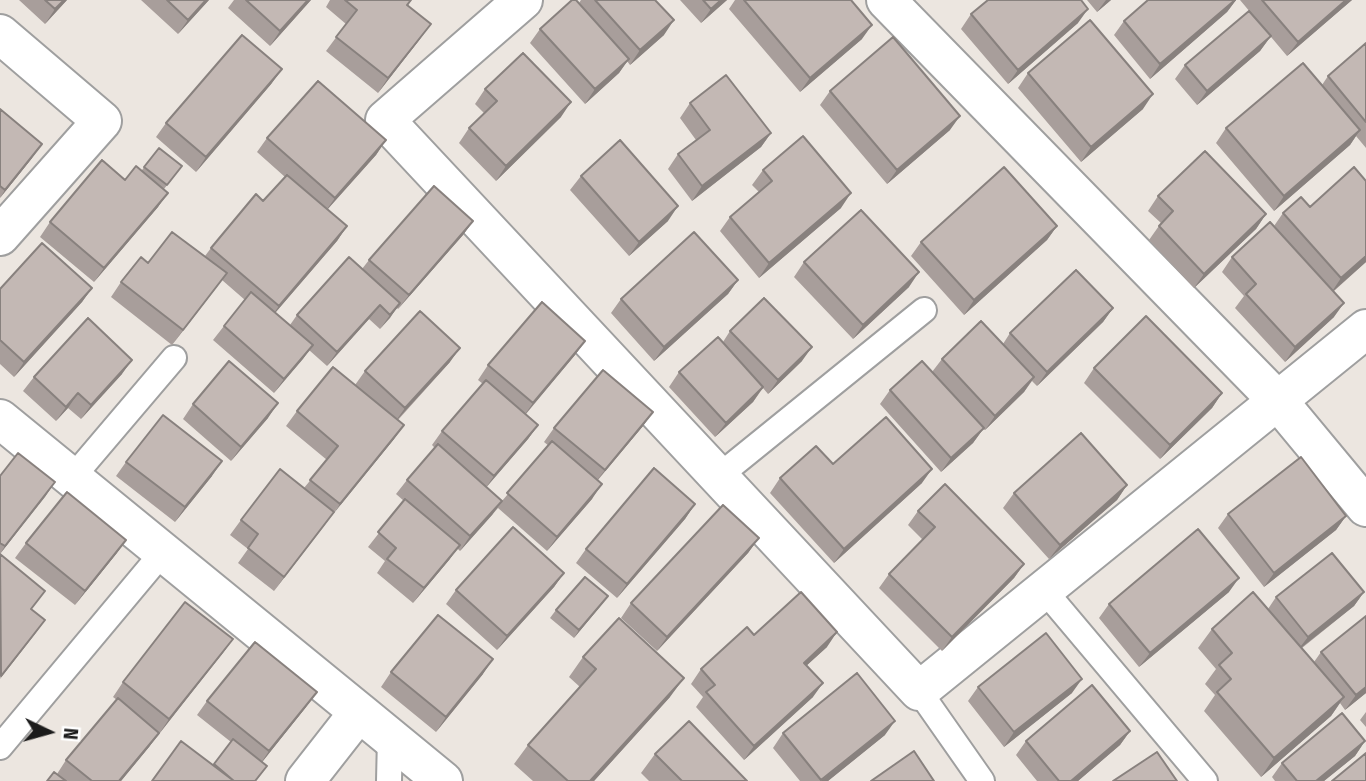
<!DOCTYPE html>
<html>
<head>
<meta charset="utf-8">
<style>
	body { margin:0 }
	#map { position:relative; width:1366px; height:781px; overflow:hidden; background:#ece6e0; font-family:"Fira Sans Condensed",sans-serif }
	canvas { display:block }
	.north { position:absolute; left:14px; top:697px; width:70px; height:70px; -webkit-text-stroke:5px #fff; paint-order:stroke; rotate:95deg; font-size:19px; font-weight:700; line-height:28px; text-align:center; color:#1b1b1b }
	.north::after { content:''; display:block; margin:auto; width:24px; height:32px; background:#1b1b1b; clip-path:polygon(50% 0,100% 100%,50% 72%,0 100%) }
</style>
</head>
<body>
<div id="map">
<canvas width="1366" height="781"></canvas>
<div class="north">N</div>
</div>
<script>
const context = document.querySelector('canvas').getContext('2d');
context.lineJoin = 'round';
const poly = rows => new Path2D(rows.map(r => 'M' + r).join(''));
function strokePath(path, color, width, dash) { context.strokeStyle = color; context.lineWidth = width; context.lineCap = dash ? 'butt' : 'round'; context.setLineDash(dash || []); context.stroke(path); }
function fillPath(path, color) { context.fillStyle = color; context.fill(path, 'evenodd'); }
const lane = poly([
	[719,476,924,310],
	[72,478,174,358],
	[1044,590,1205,781],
	[919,691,982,781],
	[0,747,163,552],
	[389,781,390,737]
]);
const street = poly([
	[523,0,385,120,919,691,1366,329],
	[886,0,1278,401,1366,507],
	[0,34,102,121,0,236],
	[0,419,359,712],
	[305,781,359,712,443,781]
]);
strokePath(lane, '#9f9f9f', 28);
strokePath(street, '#9f9f9f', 42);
strokePath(lane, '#fff', 24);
strokePath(street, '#fff', 38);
fillPath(poly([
	[19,0,67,0,45,24],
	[141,0,209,0,178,34],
	[234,0,311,0,270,46,228,8],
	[330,0,411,0,408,6,420,39,378,93,326,51,346,24,326,7],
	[581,0,655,0,664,35,630,65,627,61,619,73,585,104,530,43,540,29,579,3],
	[680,0,727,0,701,23],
	[735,0,851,0,862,39,800,92,729,9],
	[1087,0,1111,0,1097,12],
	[1148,0,1236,0,1227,12,1150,79,1114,35,1124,21],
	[1240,0,1352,0,1287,56],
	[971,14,1078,23,1008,84,961,29],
	[1271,36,1260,51,1197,105,1175,79,1185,65],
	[1366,43,1366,148,1356,136,1350,145,1274,211,1216,143,1226,128,1322,85,1328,76],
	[1028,73,1143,109,1081,162,1018,88],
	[272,83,196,172,156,137,166,123],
	[485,89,561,117,496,181,459,143,469,128,484,113,475,104],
	[830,91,950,130,887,184,820,105],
	[690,103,771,133,761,147,692,201,668,169,678,154,696,140,680,118],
	[0,109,32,158,0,198],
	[267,138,386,140,376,155,327,210,347,226,337,241,275,313,290,325,297,315,362,269,369,260,473,221,463,235,398,309,397,308,380,329,369,319,327,366,309,350,274,393,213,340,224,326,245,300,222,280,172,345,111,297,121,282,148,263,205,256,211,248,263,201,285,177,257,152],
	[159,148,182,166,164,189,158,207,94,282,40,237,50,222,142,170],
	[763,170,841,208,759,278,720,231,730,217,759,192,752,185],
	[581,176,668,221,629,256,570,190],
	[1158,196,1266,214,1256,229,1194,288,1149,240,1161,223,1148,211],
	[1310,207,1366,262,1334,291,1334,317,1285,362,1235,308,1244,296,1222,272,1232,257,1274,226,1283,213],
	[1057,226,1047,240,964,315,911,256,921,242],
	[804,262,909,287,853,339,794,277],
	[738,280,728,294,654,361,611,313,621,299],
	[92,288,82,302,14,377,0,364,0,289],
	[1113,308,1103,322,1037,386,1032,381,1024,392,985,430,983,429,973,443,941,472,880,404,890,390,932,372,942,359,1003,344,1010,333],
	[730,331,802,361,768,394,763,388,753,402,715,437,669,387,679,372,723,342],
	[585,341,575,355,526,414,538,425,528,439,486,487,502,501,549,446,544,442,554,428,643,426,598,480,592,499,547,551,498,508,492,515,460,551,457,548,449,560,413,603,377,573,385,561,368,547,404,501,396,494,407,480,435,448,432,445,442,431,483,384,478,380,488,365],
	[450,362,398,420,394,439,329,518,274,591,238,563,248,549,230,535,241,520,304,488,327,460,286,426,297,411,355,385,365,371],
	[1094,368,1222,393,1212,408,1160,459,1084,383],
	[122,374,81,419,68,408,56,421,23,391,34,377],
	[193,404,268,418,231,461,183,419],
	[126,462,212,476,175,522,116,476],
	[833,464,922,483,834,563,770,493,780,478],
	[0,476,55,482,0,554],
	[1127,485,1117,500,1049,559,1003,508,1014,493],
	[695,504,685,519,617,598,576,563,586,549],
	[918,511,1024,564,1014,578,942,651,879,588,889,574,923,540,908,525],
	[1228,514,1346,516,1336,530,1264,587,1218,528],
	[759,538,748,553,657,651,621,618,631,603],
	[126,540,116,554,75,605,15,558,26,543],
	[564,573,554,587,497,650,446,604,456,590],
	[1229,592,1139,667,1099,618,1109,604],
	[1364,592,1354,606,1302,648,1314,662,1321,652,1366,693,1345,710,1340,703,1331,716,1261,777,1204,711,1215,695,1205,684,1216,669,1198,648,1212,629,1268,609,1276,597],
	[602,604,574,638,550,618,556,610],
	[754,635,827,647,807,665,813,697,744,760,696,707,703,697,691,684,701,669],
	[233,639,149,747,121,781,47,781,57,774,66,760,117,700,113,697,123,682],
	[583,657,670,697,594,781,533,781,514,764,528,745,580,687,569,677],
	[391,672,483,674,436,732,381,687],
	[978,687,1072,693,1004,747,968,701],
	[207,701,306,707,262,762,267,766,256,781,152,781,213,765,231,742,197,715],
	[1366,712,1366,727,1360,720],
	[1130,731,1120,745,1078,781,1037,781,1016,755,1026,741],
	[783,733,885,735,828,781,800,781,773,748],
	[1365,741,1355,756,1324,781,1275,781,1272,777,1282,763],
	[655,754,747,781,649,781,641,773]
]), '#a89e9b');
fillPath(poly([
	[64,0,67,0,45,24,55,9],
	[206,0,209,0,178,34,188,20],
	[308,0,311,0,270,46,280,31],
	[721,0,727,0,701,23,711,9],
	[1106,0,1111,0,1097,12],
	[1235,0,1236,0,1227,12,1150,79,1160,64],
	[1346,0,1352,0,1287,56,1298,42],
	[1088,9,1078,23,1008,84,1018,70],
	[674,20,664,35,630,65,640,50],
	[431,24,420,39,378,93,388,78],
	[872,25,862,39,800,92,810,78],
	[1271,36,1260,51,1197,105,1207,91],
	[629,59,619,73,585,104,595,89],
	[282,69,272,83,196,172,206,157],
	[1153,94,1143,109,1081,162,1091,147],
	[571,102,561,117,496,181,506,166],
	[960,116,950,130,887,184,897,170],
	[1360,130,1350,145,1274,211,1284,196],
	[771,133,761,147,692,201,702,186],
	[386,140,376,155,325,212,335,198],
	[42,144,32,158,0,198,5,190],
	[168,193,158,207,94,282,104,268],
	[851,193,841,208,759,278,769,263],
	[678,206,668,221,629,256,639,242],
	[1266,214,1256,229,1194,288,1204,274],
	[473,221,463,235,398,309,409,295],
	[347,226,337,241,269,320,279,306],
	[1057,226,1047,240,964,315,974,300],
	[1366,256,1366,262,1331,293,1341,278],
	[919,272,909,287,853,339,863,325],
	[227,273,216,288,172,345,183,330],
	[738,280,728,294,654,361,664,347],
	[92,288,82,302,14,377,24,362],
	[400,303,390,318,380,329,390,315],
	[1344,303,1334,317,1285,362,1295,347],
	[380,305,369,319,327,366,337,352],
	[1113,308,1103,322,1037,386,1047,372],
	[585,341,575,355,523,417,533,403],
	[313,345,303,359,274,393,284,379],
	[812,347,802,361,768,394,778,380],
	[460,348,450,362,395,422,405,408],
	[132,360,122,374,81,419,91,405],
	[1034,377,1024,392,985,430,995,416],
	[763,387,753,402,715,437,726,423],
	[78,393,68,408,56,421,66,407],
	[1222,393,1212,408,1160,459,1170,445],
	[278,403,268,418,231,461,241,447],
	[653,412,643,426,594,484,605,470],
	[404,425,394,439,330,518,340,504],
	[538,425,528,439,484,490,494,476],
	[984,428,973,443,941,472,951,458],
	[222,461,212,476,175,522,185,507],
	[932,469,922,483,834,563,844,549],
	[55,482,45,497,0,554,5,546],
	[602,484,592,499,547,551,557,537],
	[1127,485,1117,500,1049,559,1060,545],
	[502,501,492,515,460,551,470,536],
	[695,504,685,519,617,598,627,584],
	[334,512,324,526,274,591,284,577],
	[1346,516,1336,530,1264,587,1274,573],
	[759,538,748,553,657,651,667,637],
	[126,540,116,554,75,605,85,591],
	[460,545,449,560,413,603,424,588],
	[1024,564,1014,578,942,651,952,637],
	[564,573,554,587,497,650,507,636],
	[1239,578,1229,592,1139,667,1150,653],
	[1364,592,1354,606,1297,651,1308,637],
	[608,596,602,604,574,638,579,630],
	[45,620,35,634,0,679,1,676],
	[837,632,827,647,794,677,804,663],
	[233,639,223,653,159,734,169,719],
	[493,659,483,674,436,732,446,717],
	[684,678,670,697,594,781,590,781],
	[1082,679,1072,693,1004,747,1014,732],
	[823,683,813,697,744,760,754,746],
	[1366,687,1366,693,1345,710,1356,695],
	[317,692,306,707,259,766,269,751],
	[1344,697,1331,716,1261,777,1274,758],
	[895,721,885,735,828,781,821,781],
	[1130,731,1120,745,1078,781,1071,781],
	[159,733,149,747,121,781,119,781],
	[1365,741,1355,756,1324,781,1316,781]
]), '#88817e');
const building = poly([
	[45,0,64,0,55,9,45,0],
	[167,0,206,0,188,20,167,0],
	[246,0,308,0,280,31,246,0],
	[345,0,411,0,407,5,431,24,388,78,336,37,357,10,345,0],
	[572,0,576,0,629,59,595,89,540,29,572,0],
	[595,0,655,0,674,20,640,50,595,0],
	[703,0,721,0,711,9,703,0],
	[744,0,851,0,872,25,810,78,744,0],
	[988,0,1081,0,1088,9,1018,70,971,14,988,0],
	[1148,0,1235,0,1160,64,1124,21,1148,0],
	[1262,0,1346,0,1298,42,1262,0],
	[1249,11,1271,36,1207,91,1185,65,1249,11],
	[1090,20,1153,94,1091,147,1028,73,1090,20],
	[242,35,282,69,206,157,166,123,242,35],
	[893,37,960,116,897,170,830,91,893,37],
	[1366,43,1366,122,1328,76,1366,43],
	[523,53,571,102,506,166,469,128,497,101,485,89,523,53],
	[1303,63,1360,130,1284,196,1226,128,1303,63],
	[726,75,771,133,702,186,678,154,710,130,690,103,726,75],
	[318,81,386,140,335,198,267,138,318,81],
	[0,109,42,144,5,190,0,186,0,109],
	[803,136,851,193,769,263,730,217,772,181,763,170,803,136],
	[620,140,678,206,639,242,581,176,620,140],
	[159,148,182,166,167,185,144,167,159,148],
	[1205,151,1266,214,1204,274,1159,226,1173,211,1158,196,1205,151],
	[102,160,125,180,136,166,168,193,104,268,50,222,102,160],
	[1004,167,1057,226,974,300,921,242,1004,167],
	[1354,167,1366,181,1366,256,1341,278,1283,213,1301,197,1310,207,1354,167],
	[287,175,347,226,279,306,211,248,256,194,263,201,287,175],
	[434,186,473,221,409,295,369,260,434,186],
	[861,210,919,272,863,325,804,262,861,210],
	[1270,222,1344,303,1295,347,1246,294,1256,284,1232,257,1270,222],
	[172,232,227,273,183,330,121,282,141,257,148,263,172,232],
	[694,232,738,280,664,347,621,299,694,232],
	[42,243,92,288,24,362,0,340,0,289,42,243],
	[349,257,400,303,390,315,380,305,337,352,297,315,349,257],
	[1076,270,1113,308,1047,372,1010,333,1076,270],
	[251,292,313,345,284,379,224,326,251,292],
	[764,298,812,347,778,380,730,331,764,298],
	[542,302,585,341,533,403,488,365,542,302],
	[420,311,460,348,405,408,365,371,420,311],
	[1146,316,1222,393,1170,445,1094,368,1146,316],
	[88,318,132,360,91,405,78,393,66,407,34,377,88,318],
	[981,321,1034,377,995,416,942,359,981,321],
	[718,337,763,387,726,423,679,372,718,337],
	[229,361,278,403,241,447,193,404,229,361],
	[922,361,984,428,951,458,890,390,922,361],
	[333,367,404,425,340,504,310,480,338,446,297,411,333,367],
	[603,370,653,412,605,470,554,428,603,370],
	[486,380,538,425,494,476,442,431,486,380],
	[163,415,222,461,185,507,126,462,163,415],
	[886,417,932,469,844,549,780,478,816,446,833,464,886,417],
	[1081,433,1127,485,1060,545,1014,493,1081,433],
	[552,441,602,484,557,537,507,493,552,441],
	[438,444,502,501,470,536,407,480,438,444],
	[18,453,55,482,5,546,0,543,0,476,18,453],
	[1301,457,1346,516,1274,573,1228,514,1301,457],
	[654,468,695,504,627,584,586,549,654,468],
	[280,469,334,512,284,577,248,548,258,534,241,520,280,469],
	[945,484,1024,564,952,637,889,574,935,527,918,511,945,484],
	[67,492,126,540,85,591,26,543,67,492],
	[405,499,460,545,424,588,387,559,396,548,378,532,405,499],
	[723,505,759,538,667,637,631,603,723,505],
	[513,527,564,573,507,636,456,590,513,527],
	[1198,529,1239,578,1150,653,1109,604,1198,529],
	[1332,553,1364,592,1308,637,1276,597,1332,553],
	[0,554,45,591,31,609,45,620,1,676,0,554],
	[585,577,608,596,579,630,556,610,585,577],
	[801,592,837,632,804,663,823,683,754,746,706,692,715,685,701,669,747,627,754,635,801,592],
	[1253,592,1344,697,1274,758,1217,692,1231,679,1219,665,1232,653,1212,629,1253,592],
	[185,602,233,639,169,719,123,682,185,602],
	[438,615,493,659,446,717,391,672,438,615],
	[1366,616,1366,687,1356,695,1321,652,1366,616],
	[619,618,684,678,590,781,568,781,528,745,596,669,583,657,619,618],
	[1046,633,1082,679,1014,732,978,687,1046,633],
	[255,642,317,692,269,751,207,701,255,642],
	[857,673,895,721,821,780,783,733,857,673],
	[1092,685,1130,731,1071,781,1059,781,1026,741,1092,685],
	[118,698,159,733,119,781,92,781,66,760,118,698],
	[1342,713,1365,741,1316,781,1297,781,1282,763,1342,713],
	[689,721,747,781,682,781,655,754,689,721],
	[233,739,267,766,255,781,234,781,214,764,233,739],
	[181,741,234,781,152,781,181,741],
	[914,751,934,781,871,781,914,751],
	[1157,752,1177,781,1113,781,1157,752],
	[1366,753,1366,781,1332,781,1366,753],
	[54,772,66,781,47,781,54,772]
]);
fillPath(building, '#c3b8b4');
strokePath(building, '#88817e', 2);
</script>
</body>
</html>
